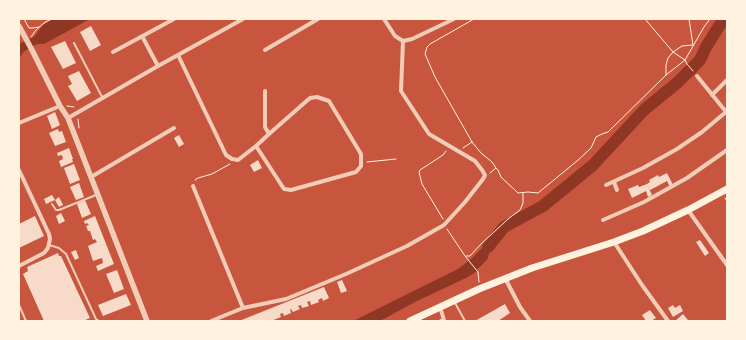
<!DOCTYPE html>
<html>
<head>
<meta charset="utf-8">
<style>
	body { margin:0 }
	#map { position:relative; width:746px; height:340px; overflow:hidden; background:#c8553d; font-family:Overpass,sans-serif }
	canvas { display:block }
	.frame { position:absolute; inset:0; border:20px solid #fff3e0; pointer-events:none }
</style>
</head>
<body>
<div id="map">
<canvas width="746" height="340"></canvas>
<div class="frame"></div>
</div>
<script>
const context = document.querySelector('canvas').getContext('2d');
context.lineJoin = 'round';
function fillPath(path, color) { context.fillStyle = color; context.fill(path, 'evenodd'); }
const poly = rows => new Path2D(rows.map(r => 'M' + r).join(''));
function strokePath(path, color, width, dash) { context.strokeStyle = color; context.lineWidth = width; context.lineCap = dash ? 'butt' : 'round'; context.setLineDash(dash || []); context.stroke(path); }
fillPath(poly([
	[53,19,90,19,44,44,38,44,35,45,23,52,21,56,19,57,19,44,34,37,43,25],
	[496,232,501,239,489,253,488,258,483,264,477,269,477,271,468,277,415,302,380,321,353,321,458,269,471,259,482,248]
]), '#8f3625');
strokePath(poly([
	[488,247,504,227,543,206,593,165,645,109,677,83,700,60,706,47,721,23,726,19]
]), '#8f3625', 12);
fillPath(poly([
	[91,26,101,45,90,51,80,32],
	[65,41,76,63,63,69,51,47],
	[79,71,91,93,77,101,68,86,72,84,68,76],
	[55,112,60,125,52,129,47,116],
	[58,129,59,132,62,131,66,142,55,146,49,133],
	[179,135,184,144,179,147,174,138],
	[69,148,73,159,72,159,73,162,61,167,59,161,63,159,62,155,58,156,57,153],
	[258,160,262,168,254,172,250,165],
	[74,164,80,180,70,184,64,168],
	[667,173,673,185,670,187,667,181,650,190,647,184,650,182,649,180,658,175,659,177],
	[79,183,84,197,76,200,70,187],
	[647,184,652,195,648,197,646,191,632,198,628,189,638,185,639,187],
	[52,195,55,200,46,204,44,199],
	[59,197,63,205,59,207,55,200],
	[85,200,91,214,82,218,77,204],
	[61,213,65,221,59,224,56,216],
	[35,216,44,236,19,248,19,224],
	[95,216,114,264,98,271,96,266,103,263,102,258,93,261,88,246,97,242,95,239,93,240,90,231,88,231,86,226,89,225,87,223,85,224,84,221],
	[700,240,709,253,705,256,696,242],
	[76,250,79,258,75,260,71,252],
	[58,253,59,256,61,256,90,318,83,321,44,321,23,274,28,271,27,267],
	[117,270,124,289,114,293,106,274],
	[342,280,347,291,341,293,337,282],
	[324,287,329,298,323,301,322,298,318,300,319,302,311,305,310,301,307,302,309,306,302,308,301,305,298,306,300,309,293,312,291,309,290,309,291,313,284,316,283,313,280,314,281,317,271,321,239,321],
	[126,294,131,305,103,316,98,305],
	[505,304,510,313,498,321,475,321],
	[673,305,675,308,680,305,683,311,673,317,668,308],
	[650,310,656,318,651,321,646,321,642,315],
	[683,314,688,320,687,321,675,321]
]), '#f7dbc8');
strokePath(poly([
	[24,19,29,28,33,28,39,27],
	[474,19,430,44,427,47,425,54,435,77,472,142,481,153,492,162,496,168],
	[645,19,673,52,685,60,687,64,693,71],
	[31,37,36,30,44,23,51,19],
	[666,75,666,65,668,58,673,52,682,46,693,45,689,19],
	[67,106,74,107],
	[78,119,79,128],
	[463,148,472,142],
	[367,162,396,159],
	[490,173,496,168,498,170,501,177,518,193,528,192,538,193,577,161,591,148,596,137,602,134,608,132,666,75,685,60,704,27,710,19],
	[195,180,198,178,212,174,230,164],
	[725,198,727,201],
	[443,219,422,184,419,172,420,170,443,155,446,151],
	[447,229,465,256,478,272,479,282],
	[466,256,470,256,481,244,508,219,520,210,523,203,523,193]
]), '#fff3e0', 1);
strokePath(poly([
	[74,43,102,97],
	[52,204,56,210,59,210,96,195],
	[49,245,59,248,66,254,96,319,99,321],
	[454,301,465,321],
	[19,305,26,321]
]), '#f1ccb7', 2);
strokePath(poly([
	[384,19,395,36,403,41,412,39,454,19],
	[142,36,158,66],
	[265,50,318,19],
	[113,52,174,19],
	[178,55,226,155,232,159,238,160,256,146,269,134,310,98,317,97,329,101,361,154,361,166,356,172,291,190,284,189,256,146],
	[697,76,727,113],
	[265,91,265,127,269,134],
	[712,95,727,80],
	[68,118,158,66,243,19],
	[19,123,60,106],
	[19,170,49,234,50,239,48,248,44,253,19,266],
	[91,177,174,128],
	[614,182,617,190],
	[606,185,643,168,677,149,702,132,726,112],
	[193,186,243,308],
	[688,210,727,265],
	[603,220,644,202,687,178,727,150],
	[614,242,642,285,668,321],
	[505,278,520,307,530,321],
	[440,307,444,320,441,321],
	[211,321,243,308,286,299,346,274,407,246,444,225,465,202,483,179,485,175,482,170,475,161,429,134,401,91,403,41]
]), '#f1ccb7', 4);
strokePath(poly([
	[19,26,32,50,60,106,68,118,147,321]
]), '#f1ccb7', 5.5);
strokePath(poly([
	[410,321,479,289,532,268,614,242,643,231,688,210,727,189]
]), '#fff3e0', 7);
</script>
</body>
</html>
